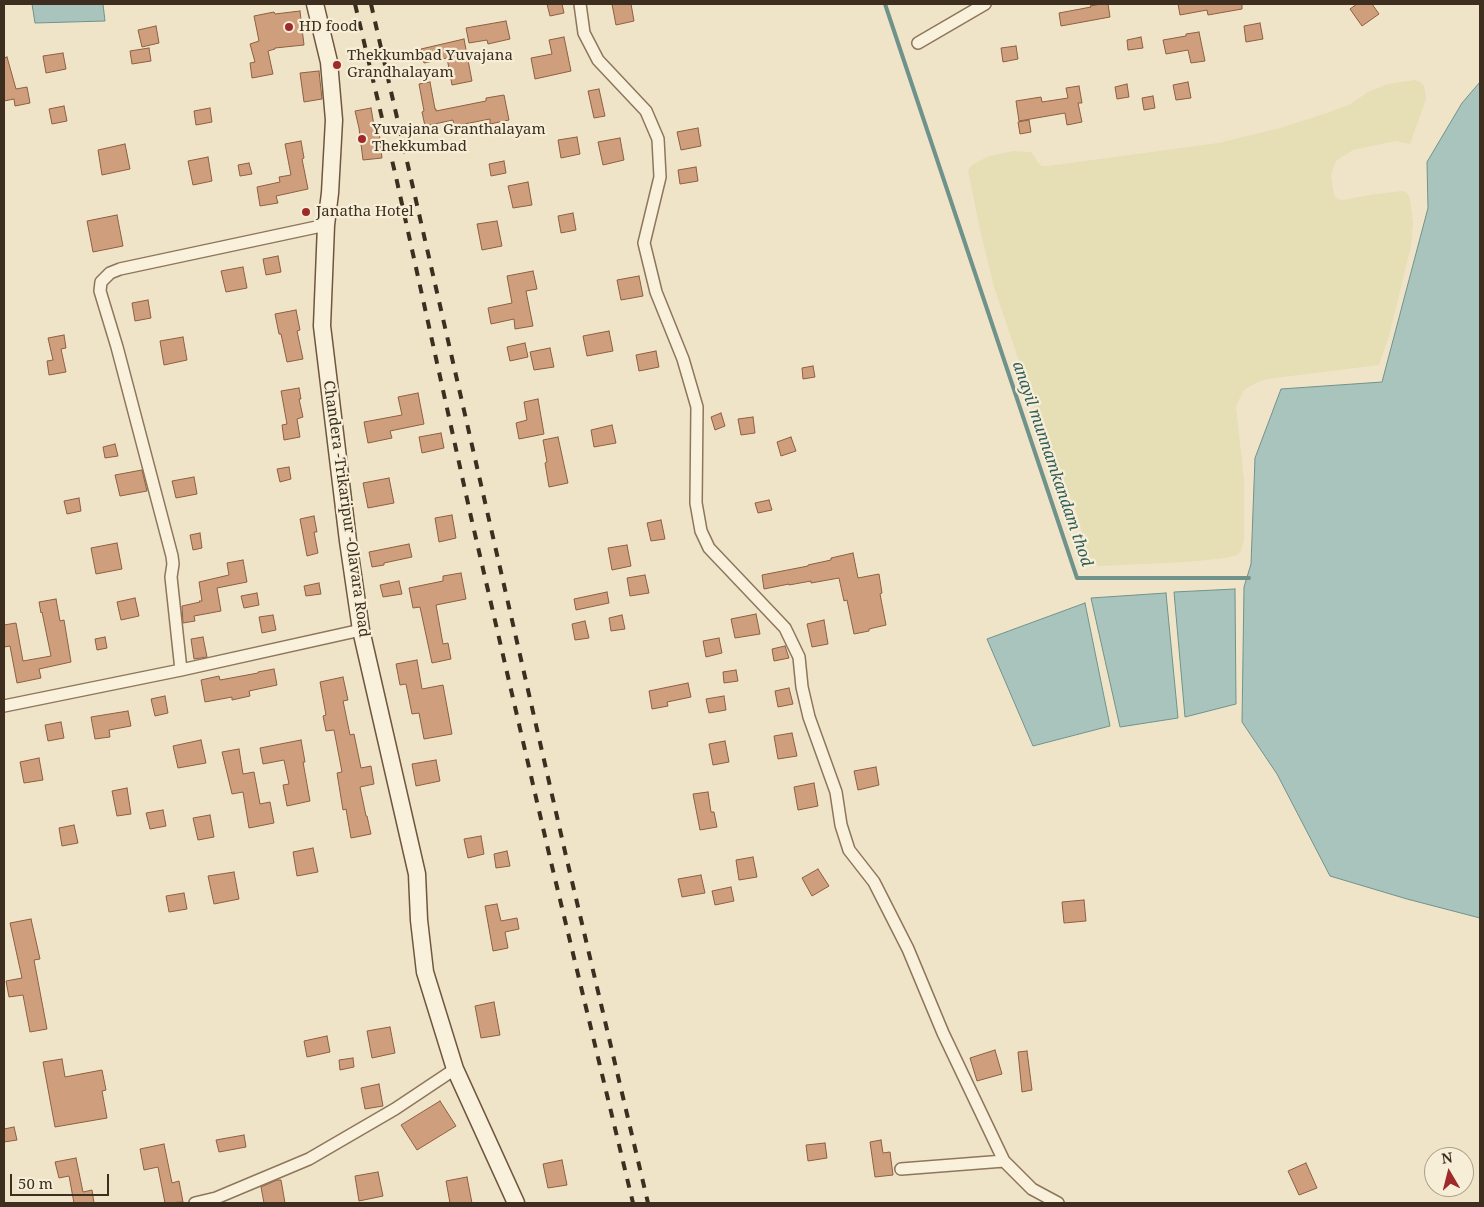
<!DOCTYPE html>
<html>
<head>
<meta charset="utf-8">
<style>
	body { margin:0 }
	#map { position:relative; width:1484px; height:1207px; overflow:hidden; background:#f0e4c8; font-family:"Noto Serif",serif }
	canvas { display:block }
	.frame { position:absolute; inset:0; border:5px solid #3d2e20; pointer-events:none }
	.north { position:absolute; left:1424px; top:1147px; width:50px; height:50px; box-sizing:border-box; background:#f7eed8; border:1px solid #ada18e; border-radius:50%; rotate:352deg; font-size:14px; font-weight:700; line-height:20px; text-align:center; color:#3d2e20 }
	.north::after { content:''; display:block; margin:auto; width:18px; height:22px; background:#9e2a2b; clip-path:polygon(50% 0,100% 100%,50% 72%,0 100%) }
	.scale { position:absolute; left:10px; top:1174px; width:99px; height:22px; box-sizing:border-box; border:2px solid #3d2e20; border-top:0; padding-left:6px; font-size:15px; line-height:18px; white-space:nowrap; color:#3d2e20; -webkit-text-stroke:4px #f7eed8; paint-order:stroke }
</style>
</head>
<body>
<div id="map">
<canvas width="1484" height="1207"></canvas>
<div class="frame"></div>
<div class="north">N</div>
<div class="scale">50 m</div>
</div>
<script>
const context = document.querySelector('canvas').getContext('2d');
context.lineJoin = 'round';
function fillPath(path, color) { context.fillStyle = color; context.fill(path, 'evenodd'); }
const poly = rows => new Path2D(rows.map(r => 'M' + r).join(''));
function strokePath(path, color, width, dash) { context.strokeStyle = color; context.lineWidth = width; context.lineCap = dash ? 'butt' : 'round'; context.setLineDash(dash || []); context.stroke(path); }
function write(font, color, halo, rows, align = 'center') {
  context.font = font + ' "Noto Serif",serif'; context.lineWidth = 4.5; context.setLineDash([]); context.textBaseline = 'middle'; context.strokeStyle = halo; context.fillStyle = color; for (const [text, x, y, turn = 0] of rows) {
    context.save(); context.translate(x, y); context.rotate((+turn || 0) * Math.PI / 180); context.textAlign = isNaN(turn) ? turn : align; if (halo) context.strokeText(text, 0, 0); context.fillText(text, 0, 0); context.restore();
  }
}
fillPath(poly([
	[1415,80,1420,82,1424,86,1426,99,1410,144,1395,141,1353,150,1337,160,1334,165,1331,176,1334,195,1338,199,1344,200,1369,195,1402,191,1407,193,1410,199,1413,223,1411,246,1389,336,1379,365,1267,379,1256,383,1244,390,1236,406,1244,480,1244,540,1241,551,1237,555,1226,558,1187,562,1099,566,1093,564,1090,560,1076,511,1038,417,994,287,980,230,968,170,972,165,989,156,1013,151,1031,152,1035,157,1037,162,1042,166,1048,166,1218,143,1280,128,1324,114,1349,105,1368,92,1388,84]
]), '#e6deb5');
const water = poly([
	[32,4,103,4,105,21,35,23,32,4],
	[1480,82,1480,918,1407,899,1330,876,1277,774,1242,722,1244,587,1251,564,1255,458,1281,389,1382,382,1428,208,1427,162,1462,103,1480,82],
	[1235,589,1236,704,1185,717,1174,592,1235,589],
	[1166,593,1178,718,1120,727,1091,598,1166,593],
	[1085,603,1110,726,1033,746,987,639,1085,603]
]);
fillPath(water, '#a9c4bc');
strokePath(water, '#6f938a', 1);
strokePath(poly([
	[885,4,1077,578,1249,578]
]), '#6f938a', 4);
const building = poly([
	[547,4,562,4,564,13,550,16,547,4],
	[612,4,631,4,634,21,616,25,612,4],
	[1101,4,1108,4,1110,17,1061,26,1059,13,1091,7,1090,6,1101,4],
	[1178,4,1242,4,1242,9,1208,15,1207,10,1180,15,1178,4],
	[1357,4,1372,4,1379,14,1362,26,1350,9,1357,4],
	[300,11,304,45,275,48,275,49,268,51,273,74,252,78,250,63,255,62,250,44,259,41,254,16,274,12,275,14,300,11],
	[506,21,510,39,488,44,487,40,469,43,466,28,506,21],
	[1260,23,1263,39,1246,42,1244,26,1260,23],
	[156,26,159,43,142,47,138,30,156,26],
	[1199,32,1205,61,1191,63,1188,50,1166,54,1163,40,1186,36,1186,34,1199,32],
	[564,37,571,71,535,79,531,58,552,54,549,40,564,37],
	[1141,37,1143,48,1128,50,1127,40,1141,37],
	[464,39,472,81,452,85,447,58,424,63,421,49,464,39],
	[1016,46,1018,59,1003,62,1001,48,1016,46],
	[149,48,151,61,132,64,130,51,149,48],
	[63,53,66,69,46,73,43,56,63,53],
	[7,57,16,89,27,87,30,103,15,106,14,99,4,101,4,58,7,57],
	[319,71,322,99,304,102,300,73,319,71],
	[430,82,435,109,436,109,436,111,486,101,486,98,504,95,509,120,490,124,490,119,454,126,453,120,425,126,422,112,424,111,419,84,430,82],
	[1188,82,1191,98,1176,100,1173,85,1188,82],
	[1127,84,1129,97,1117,99,1115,87,1127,84],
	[1079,86,1082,103,1078,103,1082,122,1067,125,1065,113,1019,121,1016,101,1041,97,1042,102,1068,98,1066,88,1079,86],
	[599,89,605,116,594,118,588,91,599,89],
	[1153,96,1155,108,1144,110,1142,98,1153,96],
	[64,106,67,121,52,124,49,109,64,106],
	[210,108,212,122,196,125,194,111,210,108],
	[371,108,375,131,379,131,382,158,363,160,359,128,355,111,371,108],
	[1029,120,1031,132,1020,134,1018,122,1029,120],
	[698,128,701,146,681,150,677,132,698,128],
	[577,137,580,154,561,158,558,140,577,137],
	[620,138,624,160,603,165,598,142,620,138],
	[301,141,304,158,302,159,308,189,276,196,278,203,260,206,257,187,280,182,279,177,291,175,285,144,301,141],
	[125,144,130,169,102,175,98,150,125,144],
	[208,157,212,181,193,185,188,161,208,157],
	[504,161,506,173,491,176,489,164,504,161],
	[249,163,252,174,240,176,238,165,249,163],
	[696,167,698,181,680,184,678,170,696,167],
	[528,182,532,205,513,208,508,186,528,182],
	[573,213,576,230,561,233,558,216,573,213],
	[117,215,123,246,93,252,87,221,117,215],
	[497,221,502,246,482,250,477,224,497,221],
	[278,256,281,272,266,275,263,259,278,256],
	[243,267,247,288,226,292,221,271,243,267],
	[533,271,537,289,526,291,533,326,515,329,514,319,491,324,488,308,512,303,507,276,533,271],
	[639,276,643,296,621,300,617,280,639,276],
	[148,300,151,318,135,321,132,303,148,300],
	[296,310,300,330,297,331,303,359,287,362,281,334,279,334,275,314,296,310],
	[609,331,613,351,587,356,583,336,609,331],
	[64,335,66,348,61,349,66,372,49,375,47,361,53,360,48,338,64,335],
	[183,337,187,360,164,365,160,341,183,337],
	[525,343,528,357,510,361,507,347,525,343],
	[550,348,554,367,534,370,530,352,550,348],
	[656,351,659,367,639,371,636,355,656,351],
	[813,366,815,377,803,379,802,368,813,366],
	[299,388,301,399,299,399,303,417,297,419,300,437,284,440,282,425,287,424,281,391,299,388],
	[418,393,424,424,390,431,392,438,368,443,364,422,402,415,398,397,418,393],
	[538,399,544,434,519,439,516,423,527,420,524,402,538,399],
	[721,413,725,426,715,430,711,417,721,413],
	[753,417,755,433,741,435,738,419,753,417],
	[612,425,616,443,594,447,591,430,612,425],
	[441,433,444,448,422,453,419,437,441,433],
	[558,437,568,483,549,487,545,463,547,462,543,440,558,437],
	[791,437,796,451,781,456,777,442,791,437],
	[115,444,118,456,105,458,103,447,115,444],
	[289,467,291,479,280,482,277,469,289,467],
	[142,470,147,491,120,496,115,475,142,470],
	[194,477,197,494,176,498,172,481,194,477],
	[389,478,394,503,368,508,363,483,389,478],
	[79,498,81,511,67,514,64,501,79,498],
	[769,500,772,510,758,513,755,503,769,500],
	[452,515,456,538,439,542,435,518,452,515],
	[314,516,317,532,314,532,318,553,307,556,300,519,314,516],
	[661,520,665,539,651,541,647,523,661,520],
	[200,533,202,548,193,550,190,535,200,533],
	[117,543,122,569,96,574,91,548,117,543],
	[409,544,412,557,384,563,384,565,372,567,369,552,409,544],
	[627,545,631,566,612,570,608,548,627,545],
	[853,553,858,578,879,574,882,593,880,594,886,625,869,629,869,631,854,634,847,600,844,601,839,578,811,583,811,581,789,585,789,584,764,589,762,575,808,566,808,565,831,560,831,558,853,553],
	[243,560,247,582,217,588,221,611,194,616,195,621,183,623,182,606,200,602,199,601,202,601,199,582,229,575,227,563,243,560],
	[461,573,466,599,436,605,443,644,448,643,451,659,432,663,420,607,413,608,409,588,443,581,443,576,461,573],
	[645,575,649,593,630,596,627,578,645,575],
	[399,581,402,594,383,597,380,585,399,581],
	[319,583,321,594,306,596,304,586,319,583],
	[607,592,609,603,576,610,574,599,607,592],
	[257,593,259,605,244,608,241,596,257,593],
	[135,598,139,616,121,620,117,602,135,598],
	[56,599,60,621,64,620,71,662,39,669,41,678,17,683,10,646,4,647,4,625,16,623,23,661,51,656,42,612,41,613,39,602,56,599],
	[756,614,760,634,735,638,731,619,756,614],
	[273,615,276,630,262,633,259,617,273,615],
	[622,615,625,629,611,631,609,618,622,615],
	[824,620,828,644,812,647,807,624,824,620],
	[585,621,589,638,575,640,572,624,585,621],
	[105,637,107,648,97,650,95,639,105,637],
	[203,637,207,657,194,659,191,639,203,637],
	[719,638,722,653,706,657,703,641,719,638],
	[785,646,789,658,774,661,772,649,785,646],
	[417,660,422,689,443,685,452,734,424,739,419,713,412,714,406,684,400,685,396,664,417,660],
	[274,669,277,685,249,691,250,696,232,700,232,697,205,702,201,680,219,676,220,680,258,673,258,672,274,669],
	[736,670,738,681,724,683,723,672,736,670],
	[343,677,348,700,343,701,350,735,354,734,361,768,371,766,374,784,360,787,366,816,367,816,371,834,351,838,346,809,343,810,337,773,342,772,334,730,326,731,323,716,326,715,320,682,343,677],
	[688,683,691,697,667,702,668,706,652,709,649,691,688,683],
	[789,688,793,704,778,707,775,691,789,688],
	[165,696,168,713,155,716,151,699,165,696],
	[724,696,726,710,709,713,706,699,724,696],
	[128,711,131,726,109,730,110,737,95,739,91,717,128,711],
	[61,722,64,738,48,741,45,725,61,722],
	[792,733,797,756,778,759,774,736,792,733],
	[201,740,206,763,178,768,173,746,201,740],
	[301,740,305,762,303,762,310,801,287,806,283,785,289,784,284,760,263,764,260,748,301,740],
	[725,741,729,762,713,765,709,744,725,741],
	[239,749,243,774,254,772,260,804,270,802,274,823,249,828,243,792,232,794,222,752,239,749],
	[39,758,43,780,24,783,20,762,39,758],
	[436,760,440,781,416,786,412,764,436,760],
	[876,767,879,785,858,790,854,771,876,767],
	[814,783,818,806,798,810,794,787,814,783],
	[127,788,131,814,117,816,112,791,127,788],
	[708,792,711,812,714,812,717,827,700,830,693,794,708,792],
	[163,810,166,826,150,829,146,813,163,810],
	[210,815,214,837,198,840,193,818,210,815],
	[74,825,78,843,62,846,59,828,74,825],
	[481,836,484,854,468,858,464,839,481,836],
	[313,848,318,872,297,876,293,852,313,848],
	[507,851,510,866,496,868,494,854,507,851],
	[753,857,757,877,739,880,736,860,753,857],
	[818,869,829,886,812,896,802,878,818,869],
	[234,872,239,899,214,904,208,876,234,872],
	[701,875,705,893,682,897,678,879,701,875],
	[731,887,734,901,715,905,712,891,731,887],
	[184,893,187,909,169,912,166,896,184,893],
	[1084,900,1086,921,1064,923,1062,902,1084,900],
	[497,904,501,921,517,918,519,929,505,932,508,948,493,951,485,906,497,904],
	[31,919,40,959,34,960,47,1029,30,1032,23,995,9,997,6,981,22,978,10,923,31,919],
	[494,1002,500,1035,481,1038,475,1006,494,1002],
	[390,1027,395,1053,372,1058,367,1031,390,1027],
	[327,1036,330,1052,307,1057,304,1041,327,1036],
	[995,1050,1002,1074,977,1081,970,1058,995,1050],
	[1027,1051,1032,1090,1022,1092,1018,1052,1027,1051],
	[353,1058,354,1067,340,1070,339,1060,353,1058],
	[62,1059,65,1077,102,1070,106,1090,102,1091,107,1118,55,1127,43,1062,62,1059],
	[379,1084,383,1106,365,1109,361,1088,379,1084],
	[440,1101,456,1126,417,1150,401,1125,440,1101],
	[14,1127,17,1140,4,1142,4,1129,14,1127],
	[244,1135,246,1147,219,1152,216,1140,244,1135],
	[881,1140,883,1153,890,1152,893,1175,875,1177,870,1142,881,1140],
	[825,1143,827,1158,808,1161,806,1145,825,1143],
	[164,1144,172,1183,179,1181,183,1202,165,1203,158,1167,144,1170,140,1149,164,1144],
	[76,1158,83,1192,92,1190,94,1203,74,1203,69,1176,59,1178,55,1162,76,1158],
	[562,1160,567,1185,548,1188,543,1164,562,1160],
	[1306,1163,1317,1188,1299,1195,1288,1171,1306,1163],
	[378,1172,383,1196,359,1201,355,1176,378,1172],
	[467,1177,472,1203,450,1203,446,1181,467,1177],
	[277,1180,281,1180,285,1203,264,1203,261,1187,277,1180]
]);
fillPath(building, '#cf9f7d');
strokePath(building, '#8d5f41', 1);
const street = poly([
	[580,4,584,33,598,60,646,111,658,139,660,177,644,243,656,292,683,359,697,407,696,503,701,531,709,548,785,628,799,657,802,687,809,717,836,792,841,825,849,850,874,882,908,949,943,1033,1004,1161,1032,1189,1058,1203],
	[918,43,985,4],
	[181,670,171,577,173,564,172,556,117,347,100,291,101,282,110,273,120,269,326,225],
	[4,706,181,670,361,630],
	[901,1169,1004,1161],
	[195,1203,216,1198,309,1159,395,1109,455,1069]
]);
const secondary = poly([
	[315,4,329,62,334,120,330,193,326,225,322,326,348,541,361,630,417,874,419,920,425,972,455,1069,516,1203]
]);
strokePath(street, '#8d765c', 14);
strokePath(secondary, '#6f573f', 19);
strokePath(street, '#faf1dc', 11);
strokePath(secondary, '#faf1dc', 16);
strokePath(poly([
	[355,4,396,177,471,517,550,858,633,1203],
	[371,4,566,856,648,1203]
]), '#3d2e20', 4, [9, 9]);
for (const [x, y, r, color] of [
	[289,27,5,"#9e2a2b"],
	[337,65,5,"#9e2a2b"],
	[362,139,5,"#9e2a2b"],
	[306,212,5,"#9e2a2b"]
]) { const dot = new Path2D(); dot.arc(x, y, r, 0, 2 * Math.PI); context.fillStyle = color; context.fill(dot); strokePath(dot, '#f7eed8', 2); }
write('15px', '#3d2e20', '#f7eed8', [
	["HD food",299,27],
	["Thekkumbad Yuvajana",347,56],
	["Grandhalayam",347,73],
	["Yuvajana Granthalayam",372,130],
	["Thekkumbad",372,147],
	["Janatha Hotel",316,212]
], 'left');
write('15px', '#3d2e20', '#f7eed8', [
	["Chandera -Trikaripur -Olavara Road",346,509,82]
]);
write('italic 16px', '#2f5d5a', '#f7eed8', [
	["anayil munnamkandam thod",1052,464,71]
]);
</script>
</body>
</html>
